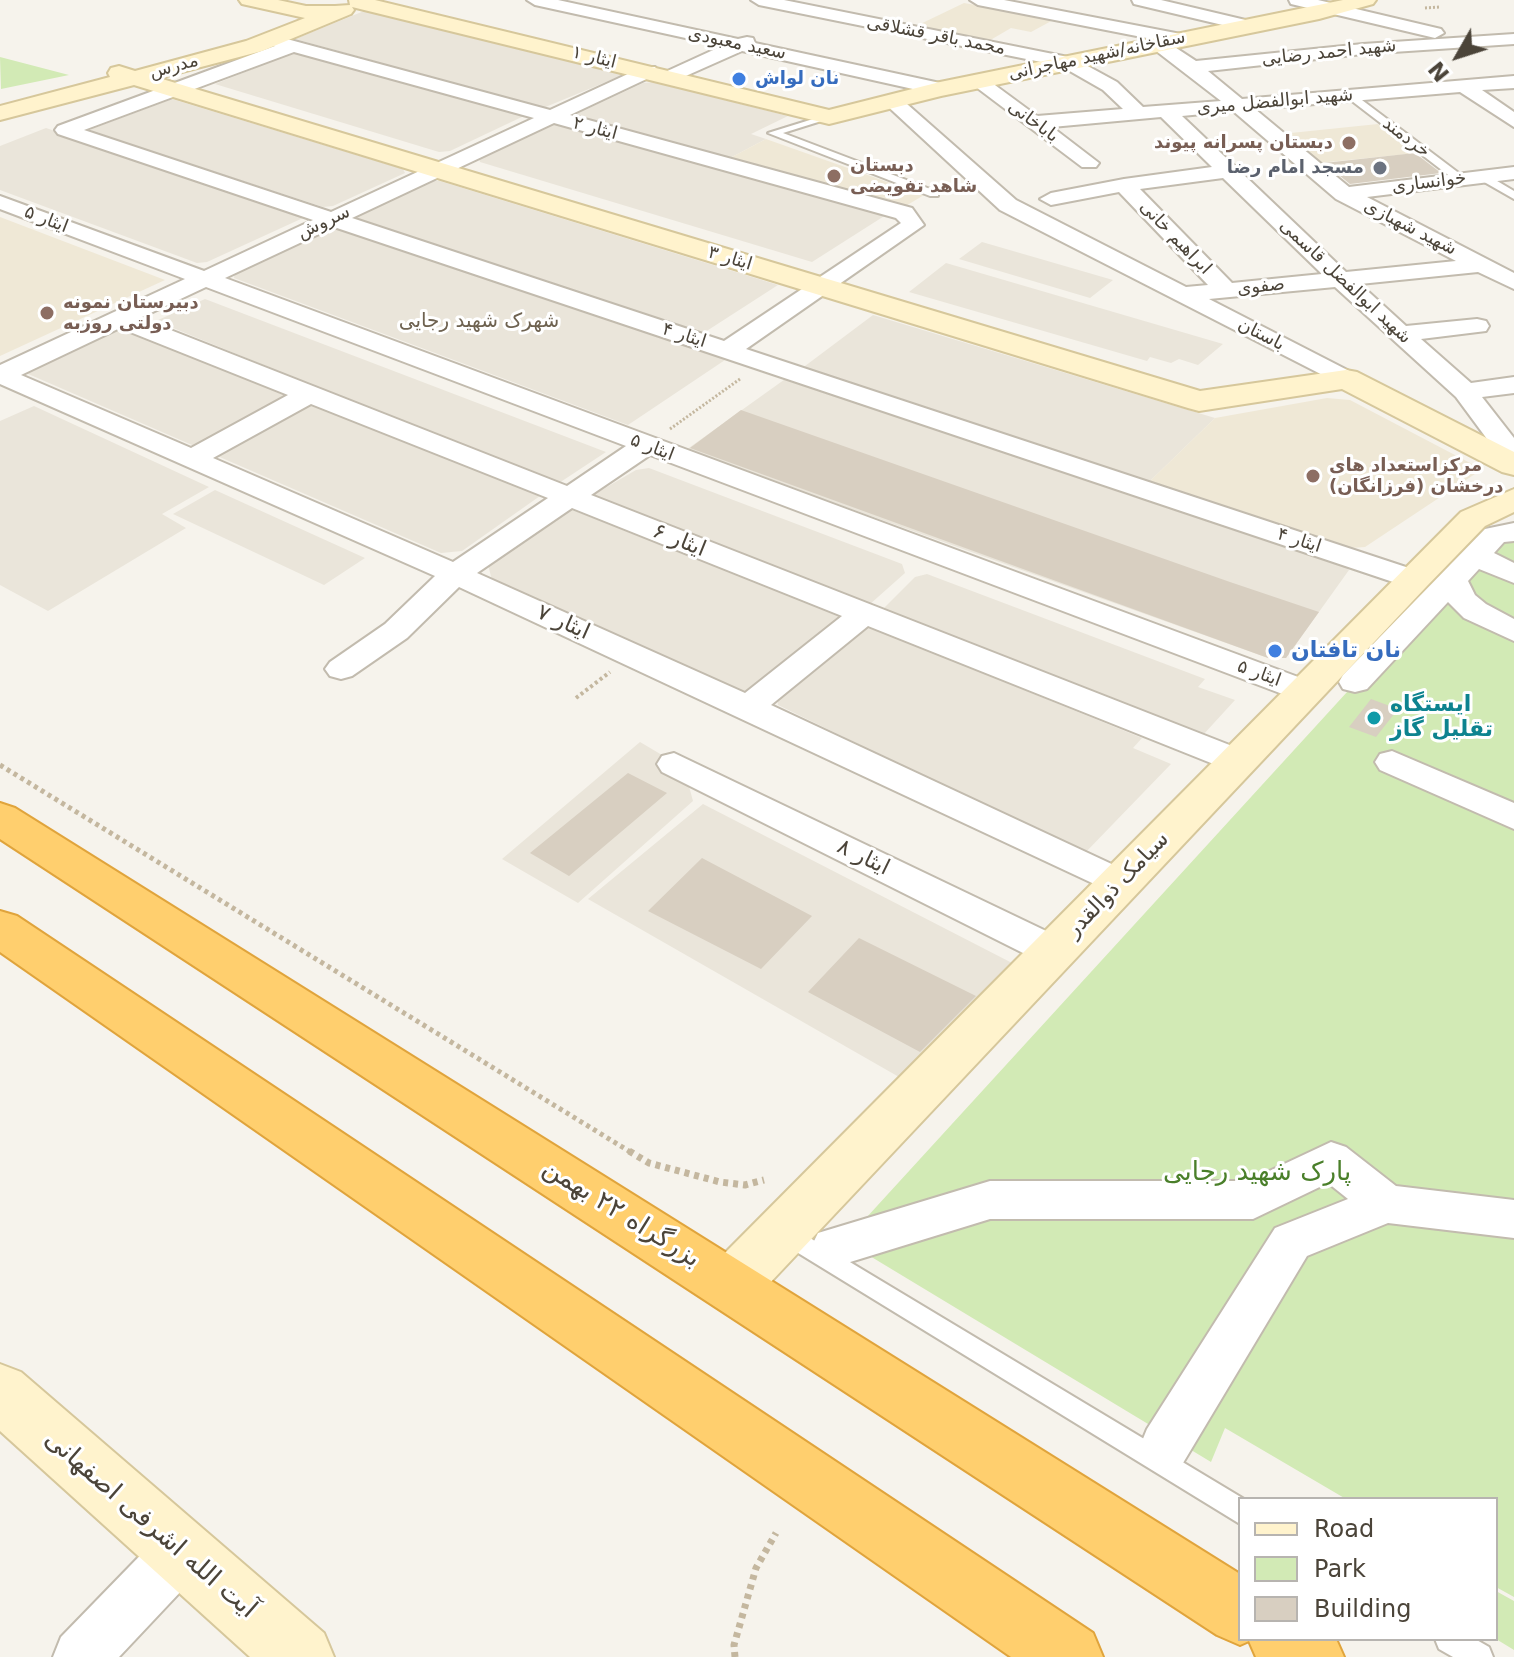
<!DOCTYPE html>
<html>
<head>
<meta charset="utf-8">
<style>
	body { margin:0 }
	#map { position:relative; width:1514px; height:1657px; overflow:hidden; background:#f6f3ec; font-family:"DejaVu Sans",sans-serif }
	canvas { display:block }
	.legend { position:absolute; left:1238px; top:1497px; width:260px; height:144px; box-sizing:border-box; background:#fff; border:2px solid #b7b4b0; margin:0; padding:10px 14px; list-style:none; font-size:24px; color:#4b4439 }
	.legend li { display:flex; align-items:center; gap:16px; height:40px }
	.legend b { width:40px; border:2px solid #b7b4b0 }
	.north { position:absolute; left:1418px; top:16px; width:80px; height:80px; -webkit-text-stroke:6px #fff; paint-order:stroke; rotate:231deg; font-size:22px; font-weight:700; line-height:32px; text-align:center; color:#4b4439 }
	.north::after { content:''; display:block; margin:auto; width:28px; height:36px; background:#4b4439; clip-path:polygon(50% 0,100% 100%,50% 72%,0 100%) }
</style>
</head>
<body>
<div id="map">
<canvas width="1514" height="1657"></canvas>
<ul class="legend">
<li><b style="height:10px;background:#fff3cd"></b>Road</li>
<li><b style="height:22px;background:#d2eab5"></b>Park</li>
<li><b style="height:22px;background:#d8cfc1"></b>Building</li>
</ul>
<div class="north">N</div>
</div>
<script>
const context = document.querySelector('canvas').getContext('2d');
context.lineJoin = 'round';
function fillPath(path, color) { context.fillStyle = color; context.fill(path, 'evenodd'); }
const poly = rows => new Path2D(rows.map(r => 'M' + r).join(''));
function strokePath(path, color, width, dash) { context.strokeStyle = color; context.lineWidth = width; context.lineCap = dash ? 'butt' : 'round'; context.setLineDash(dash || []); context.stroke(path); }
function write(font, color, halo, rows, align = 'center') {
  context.font = font + ' "DejaVu Sans","Noto Naskh Arabic",sans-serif'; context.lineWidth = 6; context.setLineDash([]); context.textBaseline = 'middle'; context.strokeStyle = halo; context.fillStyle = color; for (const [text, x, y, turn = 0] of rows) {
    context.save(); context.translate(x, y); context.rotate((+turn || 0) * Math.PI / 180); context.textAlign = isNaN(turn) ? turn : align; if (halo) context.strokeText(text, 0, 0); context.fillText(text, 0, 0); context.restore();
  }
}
fillPath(poly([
	[369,9,622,73,623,75,543,108,295,39],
	[300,50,526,115,450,151,439,152,215,84],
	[654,82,788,116,751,134,766,139,730,158,572,116,643,83],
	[172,99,403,169,405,173,333,206,323,207,92,132,91,129],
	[559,122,889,213,812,262,480,162,479,159],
	[46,128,304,214,303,218,207,262,197,263,0,190,0,146],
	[431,181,440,181,778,285,702,334,358,220,358,215],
	[343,226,728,358,628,425,234,278,235,271,331,227],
	[982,242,1113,280,1090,298,959,259],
	[946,263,1223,344,1198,365,1179,359,1171,363,1150,357,1147,361,909,292],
	[205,299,606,452,556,485,156,321],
	[873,315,1215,418,1150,481,801,369],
	[121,327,540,496,462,551,441,553,26,373],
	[788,377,1341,562,1349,570,1286,658,1268,658,686,450],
	[34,406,209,487,162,514,186,528,48,611,0,585,0,421],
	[649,468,902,564,905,573,869,605,588,498,636,470],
	[215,490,365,558,324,585,173,514],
	[568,508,847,619,762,688,742,691,492,580,488,565],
	[927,574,1205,679,1198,687,1235,700,1203,735,883,609,915,577],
	[864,625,1142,738,1133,748,1171,764,1084,854,778,705,777,694],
	[640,742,684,768,693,801,578,903,502,859],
	[703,804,1014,964,906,1081,588,899]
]), '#eae5da');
fillPath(poly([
	[964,3,1055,19,1031,32,1011,28,987,42,912,28],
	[1378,124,1418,153,1318,163,1281,134],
	[766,139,924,195,904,207,730,158],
	[0,217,165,280,0,356],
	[1327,398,1350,400,1474,465,1478,472,1365,547,1350,548,1150,481,1215,418]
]), '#efe8d6');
fillPath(poly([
	[0,57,69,75,1,89],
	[1514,526,1514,1597,1496,1587,1496,1499,1346,1499,1225,1428,1211,1462,845,1241,1497,528],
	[1496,1591,1514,1601,1514,1650,1496,1639]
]), '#d2eab5');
fillPath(poly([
	[1415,153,1441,173,1350,184,1324,163],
	[741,410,1230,582,1319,612,1286,658,1268,658,690,448],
	[1371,699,1398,709,1376,737,1349,727],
	[628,773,667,793,569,876,530,853],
	[702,858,812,916,761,969,648,911],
	[859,938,976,996,920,1052,808,992]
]), '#d8cfc1');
const lane = poly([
	[1348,94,1354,94,1464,177,1464,181,1456,181,1348,98,1348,94],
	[826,115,834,117,783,133,938,192,938,196,930,196,768,133,826,115],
	[1479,175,1487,175,1514,191,1514,199,1479,179,1479,175],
	[785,1223,1244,1499,1240,1499,1240,1524,777,1240,774,1233,777,1226,785,1223],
	[1435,1639,1475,1639,1489,1647,1493,1657,1453,1657,1439,1649,1435,1639]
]);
const street = poly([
	[527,0,558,0,738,39,747,37,753,38,755,43,940,83,949,89,940,95,742,51,670,83,663,81,661,77,663,73,722,46,535,5,527,0],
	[751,0,784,0,1073,58,1117,82,1143,107,1221,101,1151,47,1148,43,1152,39,978,5,970,0,1004,0,1186,35,1189,39,1186,43,1167,42,1196,61,1363,44,1514,34,1514,44,1363,54,1208,71,1242,99,1514,76,1514,88,1482,90,1514,112,1514,127,1460,92,1255,109,1349,187,1514,167,1514,179,1367,197,1514,273,1514,289,1478,272,1360,284,1406,326,1477,319,1486,321,1489,326,1486,331,1421,339,1471,383,1514,377,1514,393,1482,397,1514,438,1514,471,1501,469,1490,443,1456,397,1335,287,1209,299,1355,374,1359,379,1355,384,1346,387,1000,210,882,101,892,95,899,97,1016,200,1186,287,1208,285,1119,192,1051,205,1040,199,1051,193,1124,179,1212,167,1161,117,1052,127,1099,163,1096,167,1082,167,968,81,977,75,984,77,1037,116,1123,109,1103,90,1061,66,759,5,751,0],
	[1233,111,1336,199,1456,261,1346,272,1182,116,1233,111],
	[1223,178,1322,274,1232,283,1140,189,1223,178],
	[1132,0,1161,0,1254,22,1257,26,1248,31,1134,4,1132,0],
	[1289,0,1318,0,1441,29,1444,33,1435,38,1291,4,1289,0],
	[272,35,550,110,643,67,655,67,658,71,655,75,570,115,912,208,924,225,746,349,1424,573,1428,579,1424,585,1413,588,1402,585,334,227,225,278,1317,684,1321,691,1317,698,1305,701,1293,698,650,455,591,495,1250,753,1255,761,1250,769,1238,772,1226,769,868,626,771,705,1133,874,1139,883,1133,892,1120,896,459,587,407,638,352,676,341,679,330,676,325,669,330,662,385,624,435,576,0,384,0,365,185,279,0,209,0,196,204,271,313,220,58,134,55,130,58,126,275,46,263,40,272,35],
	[294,52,534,118,331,212,84,130,294,52],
	[554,123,896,218,901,223,724,341,352,218,554,123],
	[206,287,626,446,567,486,140,318,206,287],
	[120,328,288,395,191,448,21,375,120,328],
	[311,404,548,498,453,562,213,458,311,404],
	[572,508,842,616,745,693,477,573,572,508],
	[1514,523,1514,541,1504,542,1494,553,1514,563,1514,583,1479,569,1468,581,1475,595,1486,604,1514,619,1514,641,1464,618,1448,602,1367,689,1355,692,1343,689,1339,682,1343,675,1485,529,1514,523],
	[1392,751,1514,803,1514,829,1380,770,1375,762,1380,754,1392,751],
	[674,753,1067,941,1072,951,1067,961,1053,965,1039,961,662,772,657,764,662,756,674,753],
	[1331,1142,1346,1147,1396,1186,1514,1200,1514,1238,1388,1223,1307,1256,1183,1463,1165,1470,1147,1463,1140,1446,1147,1429,1275,1228,1348,1199,1328,1183,1253,1219,990,1219,834,1267,818,1261,811,1247,818,1233,990,1181,1248,1181,1331,1142],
	[181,1526,200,1533,207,1552,200,1571,119,1657,53,1657,61,1637,162,1533,181,1526]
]);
const secondary = poly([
	[239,0,278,0,306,6,335,6,350,5,349,0,375,0,829,110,940,82,1343,0,1376,0,1373,4,1319,19,941,96,829,124,352,7,354,10,351,14,262,51,159,78,1200,391,1346,370,1357,372,1514,452,1514,475,1502,472,1342,389,1199,411,1188,408,134,85,0,120,0,106,110,77,108,73,111,68,119,66,135,71,246,41,305,18,242,4,239,0],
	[1514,489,1514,512,1485,526,1426,587,751,1303,731,1310,711,1303,703,1285,711,1267,1461,512,1514,489],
	[0,1364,21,1372,324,1633,334,1657,250,1657,0,1431,0,1364]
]);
const highway = poly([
	[0,803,15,808,1240,1574,1240,1639,1336,1639,1344,1657,1256,1657,1249,1641,1240,1645,1217,1635,0,839,0,803],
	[0,911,17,916,1093,1633,1103,1657,1011,1657,0,952,0,911]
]);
strokePath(lane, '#c2bbae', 4);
strokePath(street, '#c2bbae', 4);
strokePath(secondary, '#d6c79b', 4);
strokePath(highway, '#e0a43c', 4);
strokePath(poly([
	[1425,8,1440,7],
	[670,429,740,379]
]), '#c4b79f', 3, [2, 2]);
strokePath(poly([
	[576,698,610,672]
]), '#c4b79f', 4, [3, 3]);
strokePath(poly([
	[0,765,632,1153]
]), '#c4b79f', 5, [4, 4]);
strokePath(poly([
	[629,1151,649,1163,720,1182,745,1185,764,1180],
	[735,1657,734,1645,756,1568,776,1533]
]), '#c4b79f', 7, [5, 5]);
fillPath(lane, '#fff');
fillPath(street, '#fff');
fillPath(secondary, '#fff3cd');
fillPath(highway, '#ffcf6e');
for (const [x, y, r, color] of [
	[739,79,8,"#3f7fe0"],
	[1349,143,8,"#8d6e63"],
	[1380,168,8,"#6b7280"],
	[834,176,8,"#8d6e63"],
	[47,313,8,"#8d6e63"],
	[1313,476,8,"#8d6e63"],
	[1275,651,8,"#3f7fe0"],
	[1374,718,8,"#0f9aa8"]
]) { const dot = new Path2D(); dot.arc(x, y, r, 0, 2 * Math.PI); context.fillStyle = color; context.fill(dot); strokePath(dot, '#fff', 3); }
write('18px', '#4b4439', '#fff', [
	["محمد باقر قشلاقی",936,36,11],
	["سعید معبودی",737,44,12],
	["شهید احمد رضایی",1329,53,-6],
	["سقاخانه/شهید مهاجرانی",1097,56,-12],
	["ایثار ۱",594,58,14],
	["مدرس",174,67,-15],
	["شهید ابوالفضل میری",1275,102,-5],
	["باباخانی",1033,122,36],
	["ایثار ۲",595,129,15],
	["خردمند",1406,138,37],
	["خوانساری",1429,183,-7],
	["ایثار ۵",46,220,21],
	["سروش",324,223,-25],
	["شهید شهبازی",1410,228,27],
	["ابراهیم خانی",1175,238,46],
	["ایثار ۳",730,259,17],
	["شهید ابوالفضل قاسمی",1345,282,43],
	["صفوی",1261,287,-6],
	["باستان",1261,335,27],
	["ایثار ۴",684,336,18],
	["ایثار ۵",652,448,21],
	["ایثار ۴",1299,541,18],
	["ایثار ۵",1259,674,20]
]);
write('bold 18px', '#366cbe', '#fff', [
	["نان لواش",755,79]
], 'left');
write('bold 18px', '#785e54', '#fff', [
	["دبستان پسرانه پیوند",1333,143,"right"],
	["دبستان",850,166],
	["شاهد تفویضی",850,187],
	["دبیرستان نمونه",63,303],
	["دولتی روزبه",63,324],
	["مرکزاستعداد های",1329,466],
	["درخشان (فرزانگان)",1329,487]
], 'left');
write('bold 18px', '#5b616d', '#fff', [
	["مسجد امام رضا",1364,168]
], 'right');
write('20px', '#6e6250', '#fff', [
	["شهرک شهید رجایی",479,322]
]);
write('22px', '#4b4439', '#fff', [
	["ایثار ۶",679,541,22],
	["ایثار ۷",563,623,24],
	["ایثار ۸",863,858,26],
	["سیامک ذوالقدر",1118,885,-46]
]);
write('bold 22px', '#366cbe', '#fff', [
	["نان تافتان",1291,651]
], 'left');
write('bold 22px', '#0d838f', '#fff', [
	["ایستگاه",1390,705],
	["تقلیل گاز",1390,730]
], 'left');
write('26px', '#4a7f2a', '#fff', [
	["پارک شهید رجایی",1257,1173]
]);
write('26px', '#4b4439', '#fff', [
	["بزرگراه ۲۲ بهمن",621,1214,32],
	["آیت الله اشرفی اصفهانی",150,1525,41]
]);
</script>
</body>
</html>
